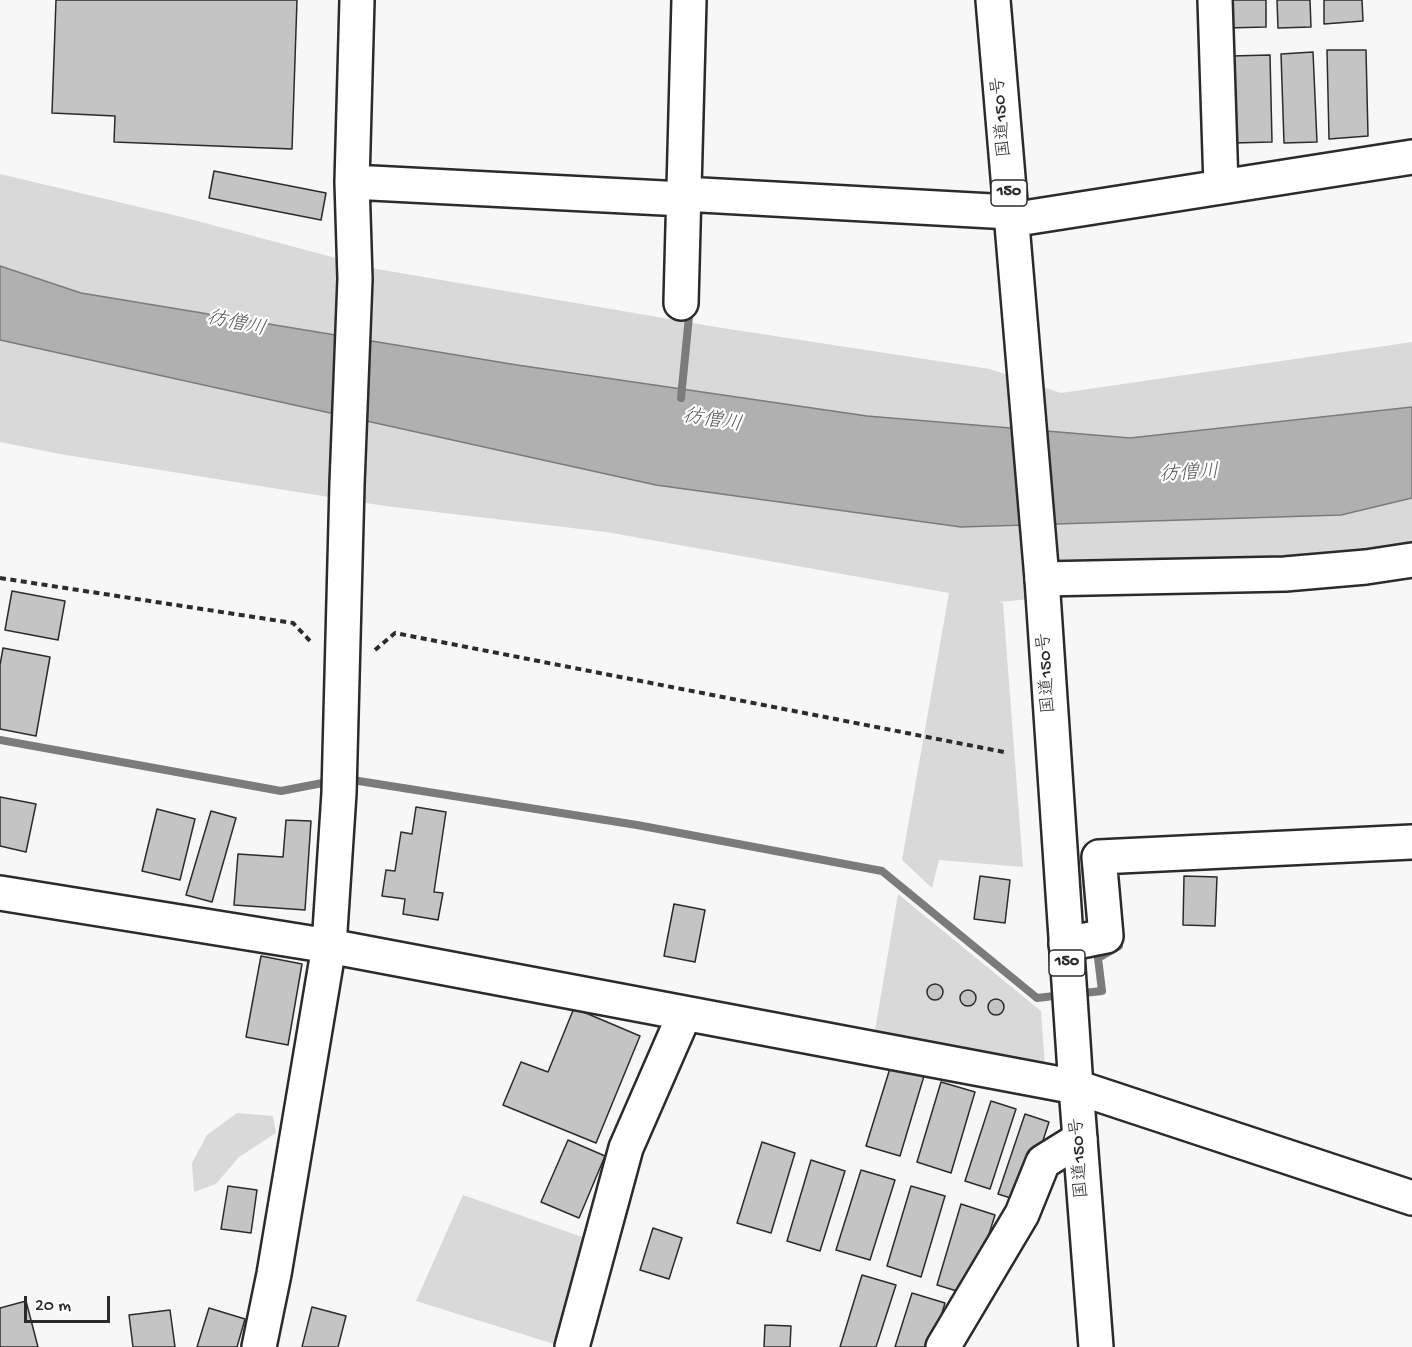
<!DOCTYPE html>
<html>
<head>
<meta charset="utf-8">
<style>
	body { margin:0 }
	#map { position:relative; width:1412px; height:1347px; overflow:hidden; background:#f7f7f7; font-family:"Gochi Hand",sans-serif }
	canvas { display:block }
	.scale { position:absolute; left:24px; top:1296px; width:86px; height:27px; box-sizing:border-box; border:3px solid #2b2b2b; border-top:0; padding-left:8px; font-size:18px; line-height:21px; white-space:nowrap; color:#2b2b2b; -webkit-text-stroke:4px #fff; paint-order:stroke }
</style>
</head>
<body>
<div id="map">
<canvas width="1412" height="1347"></canvas>
<div class="scale">20 m</div>
</div>
<script>
const context = document.querySelector('canvas').getContext('2d');
context.lineJoin = 'round';
function fillPath(path, color) { context.fillStyle = color; context.fill(path, 'evenodd'); }
const poly = rows => new Path2D(rows.map(r => 'M' + r).join(''));
function strokePath(path, color, width, dash) { context.strokeStyle = color; context.lineWidth = width; context.lineCap = dash ? 'butt' : 'round'; context.setLineDash(dash || []); context.stroke(path); }
function write(font, color, halo, rows, align = 'center') {
  context.font = font + ' "Gochi Hand","Klee One",sans-serif'; context.lineWidth = 4.5; context.setLineDash([]); context.textBaseline = 'middle'; context.strokeStyle = halo; context.fillStyle = color; for (const [text, x, y, turn = 0] of rows) {
    context.save(); context.translate(x, y); context.rotate((+turn || 0) * Math.PI / 180); context.textAlign = isNaN(turn) ? turn : align; if (halo) context.strokeText(text, 0, 0); context.fillText(text, 0, 0); context.restore();
  }
}
fillPath(poly([
	[0,174,186,218,377,269,716,327,990,369,1061,393,1412,342,1412,553,1350,569,999,602,1003,603,1023,867,939,860,932,888,902,860,949,593,606,532,385,506,60,454,0,442],
	[898,894,1041,1011,1046,1081,872,1048],
	[237,1113,273,1116,276,1133,239,1157,216,1184,194,1192,192,1163,207,1135],
	[463,1195,585,1238,554,1344,416,1301]
]), '#d9d9d9');
const water = poly([
	[0,266,81,293,517,365,867,416,1130,438,1412,407,1412,498,1341,515,961,527,656,485,0,340,0,266]
]);
fillPath(water, '#b0b0b0');
strokePath(water, '#7b7b7b', 1.5);
strokePath(poly([
	[681,398,690,306],
	[0,740,281,791,333,781],
	[346,779,637,825,882,871,1037,998,1063,995],
	[1075,994,1102,991,1098,958,1119,946,1118,935]
]), '#7b7b7b', 8);
const building = poly([
	[56,0,297,0,292,149,114,142,115,116,52,113,56,0],
	[1227,0,1266,0,1266,27,1227,28,1227,0],
	[1277,0,1310,0,1311,27,1278,28,1277,0],
	[1324,0,1362,0,1363,21,1324,24,1324,0],
	[1327,50,1366,50,1368,136,1329,139,1327,50],
	[1313,52,1317,142,1284,143,1281,54,1313,52],
	[1270,55,1272,142,1233,143,1231,56,1270,55],
	[214,171,326,193,321,220,209,198,214,171],
	[12,591,65,601,58,640,5,630,12,591],
	[3,648,50,657,36,736,0,729,0,665,3,648],
	[0,797,36,804,26,852,0,846,0,797],
	[416,807,446,812,434,892,443,893,438,920,403,914,405,899,382,896,386,870,395,871,401,832,412,834,416,807],
	[157,809,195,819,180,880,142,871,157,809],
	[211,811,236,818,212,902,186,895,211,811],
	[286,820,311,821,305,910,234,905,238,854,283,857,286,820],
	[980,876,1010,880,1005,923,974,919,980,876],
	[1184,876,1217,877,1215,926,1183,925,1184,876],
	[674,904,705,910,695,962,664,956,674,904],
	[261,956,302,964,288,1045,246,1037,261,956],
	'927 992a8 8 0 1 1 16 0a8 8 0 1 1-16 0Z',
	'960 998a8 8 0 1 1 16 0a8 8 0 1 1-16 0Z',
	'988 1007a8 8 0 1 1 16 0a8 8 0 1 1-16 0Z',
	[574,1008,640,1036,596,1143,503,1105,521,1062,548,1072,574,1008],
	[891,1065,924,1076,900,1156,866,1146,891,1065],
	[941,1082,975,1092,951,1173,917,1162,941,1082],
	[991,1101,1016,1109,990,1189,965,1181,991,1101],
	[1025,1114,1049,1122,1023,1202,998,1194,1025,1114],
	[568,1140,605,1156,579,1218,541,1202,568,1140],
	[762,1142,795,1153,771,1233,737,1223,762,1142],
	[811,1160,845,1171,820,1251,787,1241,811,1160],
	[861,1170,895,1180,870,1260,836,1250,861,1170],
	[228,1186,257,1190,251,1233,221,1229,228,1186],
	[911,1186,945,1196,921,1277,887,1266,911,1186],
	[961,1204,995,1215,970,1295,937,1285,961,1204],
	[653,1228,682,1238,669,1279,640,1270,653,1228],
	[862,1275,896,1285,876,1347,840,1347,862,1275],
	[912,1293,945,1303,932,1347,895,1347,912,1293],
	[26,1301,38,1347,0,1347,0,1308,26,1301],
	[312,1307,346,1316,338,1347,302,1347,312,1307],
	[209,1308,245,1319,237,1347,197,1347,209,1308],
	[170,1310,175,1347,133,1347,129,1315,170,1310],
	[765,1325,791,1326,790,1347,764,1347,765,1325]
]);
fillPath(building, '#c4c4c4');
strokePath(building, '#2b2b2b', 1.5);
const street = poly([
	[1215,0,1221,186],
	[352,182,683,199],
	[683,194,1010,212],
	[1011,220,1412,157],
	[681,303,689,0],
	[1042,579,1285,574,1366,567,1412,560],
	[0,893,329,946,1076,1087,1412,1198],
	[1066,944,1106,936,1099,857,1412,842],
	[259,1347,274,1274,329,946,339,793,347,484,355,279,352,182,357,0],
	[572,1347,626,1148,685,1013],
	[943,1347,1022,1214,1043,1162,1080,1139]
]);
const highway = poly([
	[993,0,1042,579,1076,1087,1096,1347]
]);
strokePath(street, '#2b2b2b', 38);
strokePath(highway, '#2b2b2b', 38);
strokePath(poly([
	[0,578,293,623,311,642],
	[375,650,395,633,1004,752]
]), '#2b2b2b', 4, [6, 4.5]);
strokePath(street, '#fff', 33);
strokePath(highway, '#fff', 33);
for (const [x, y, w] of [
	[1009,193,36],
	[1067,963,36]
]) { const box = new Path2D(); box.roundRect(x - w / 2, y - 13, w, 26, 4.5); context.fillStyle = '#fff'; context.fill(box); strokePath(box, '#2b2b2b', 1.5); }
write('bold 16px', '#2b2b2b', null, [
	["150",1009,193],
	["150",1067,963]
]);
write('18px', '#2b2b2b', '#fff', [
	["国道150号",1003,117,-95],
	["国道150号",1048,673,-94],
	["国道150号",1081,1158,-94]
]);
write('italic 20px', '#5a5a5a', '#fff', [
	["彷僧川",236,325,12],
	["彷僧川",712,422,9],
	["彷僧川",1189,475,-3]
]);
</script>
</body>
</html>
